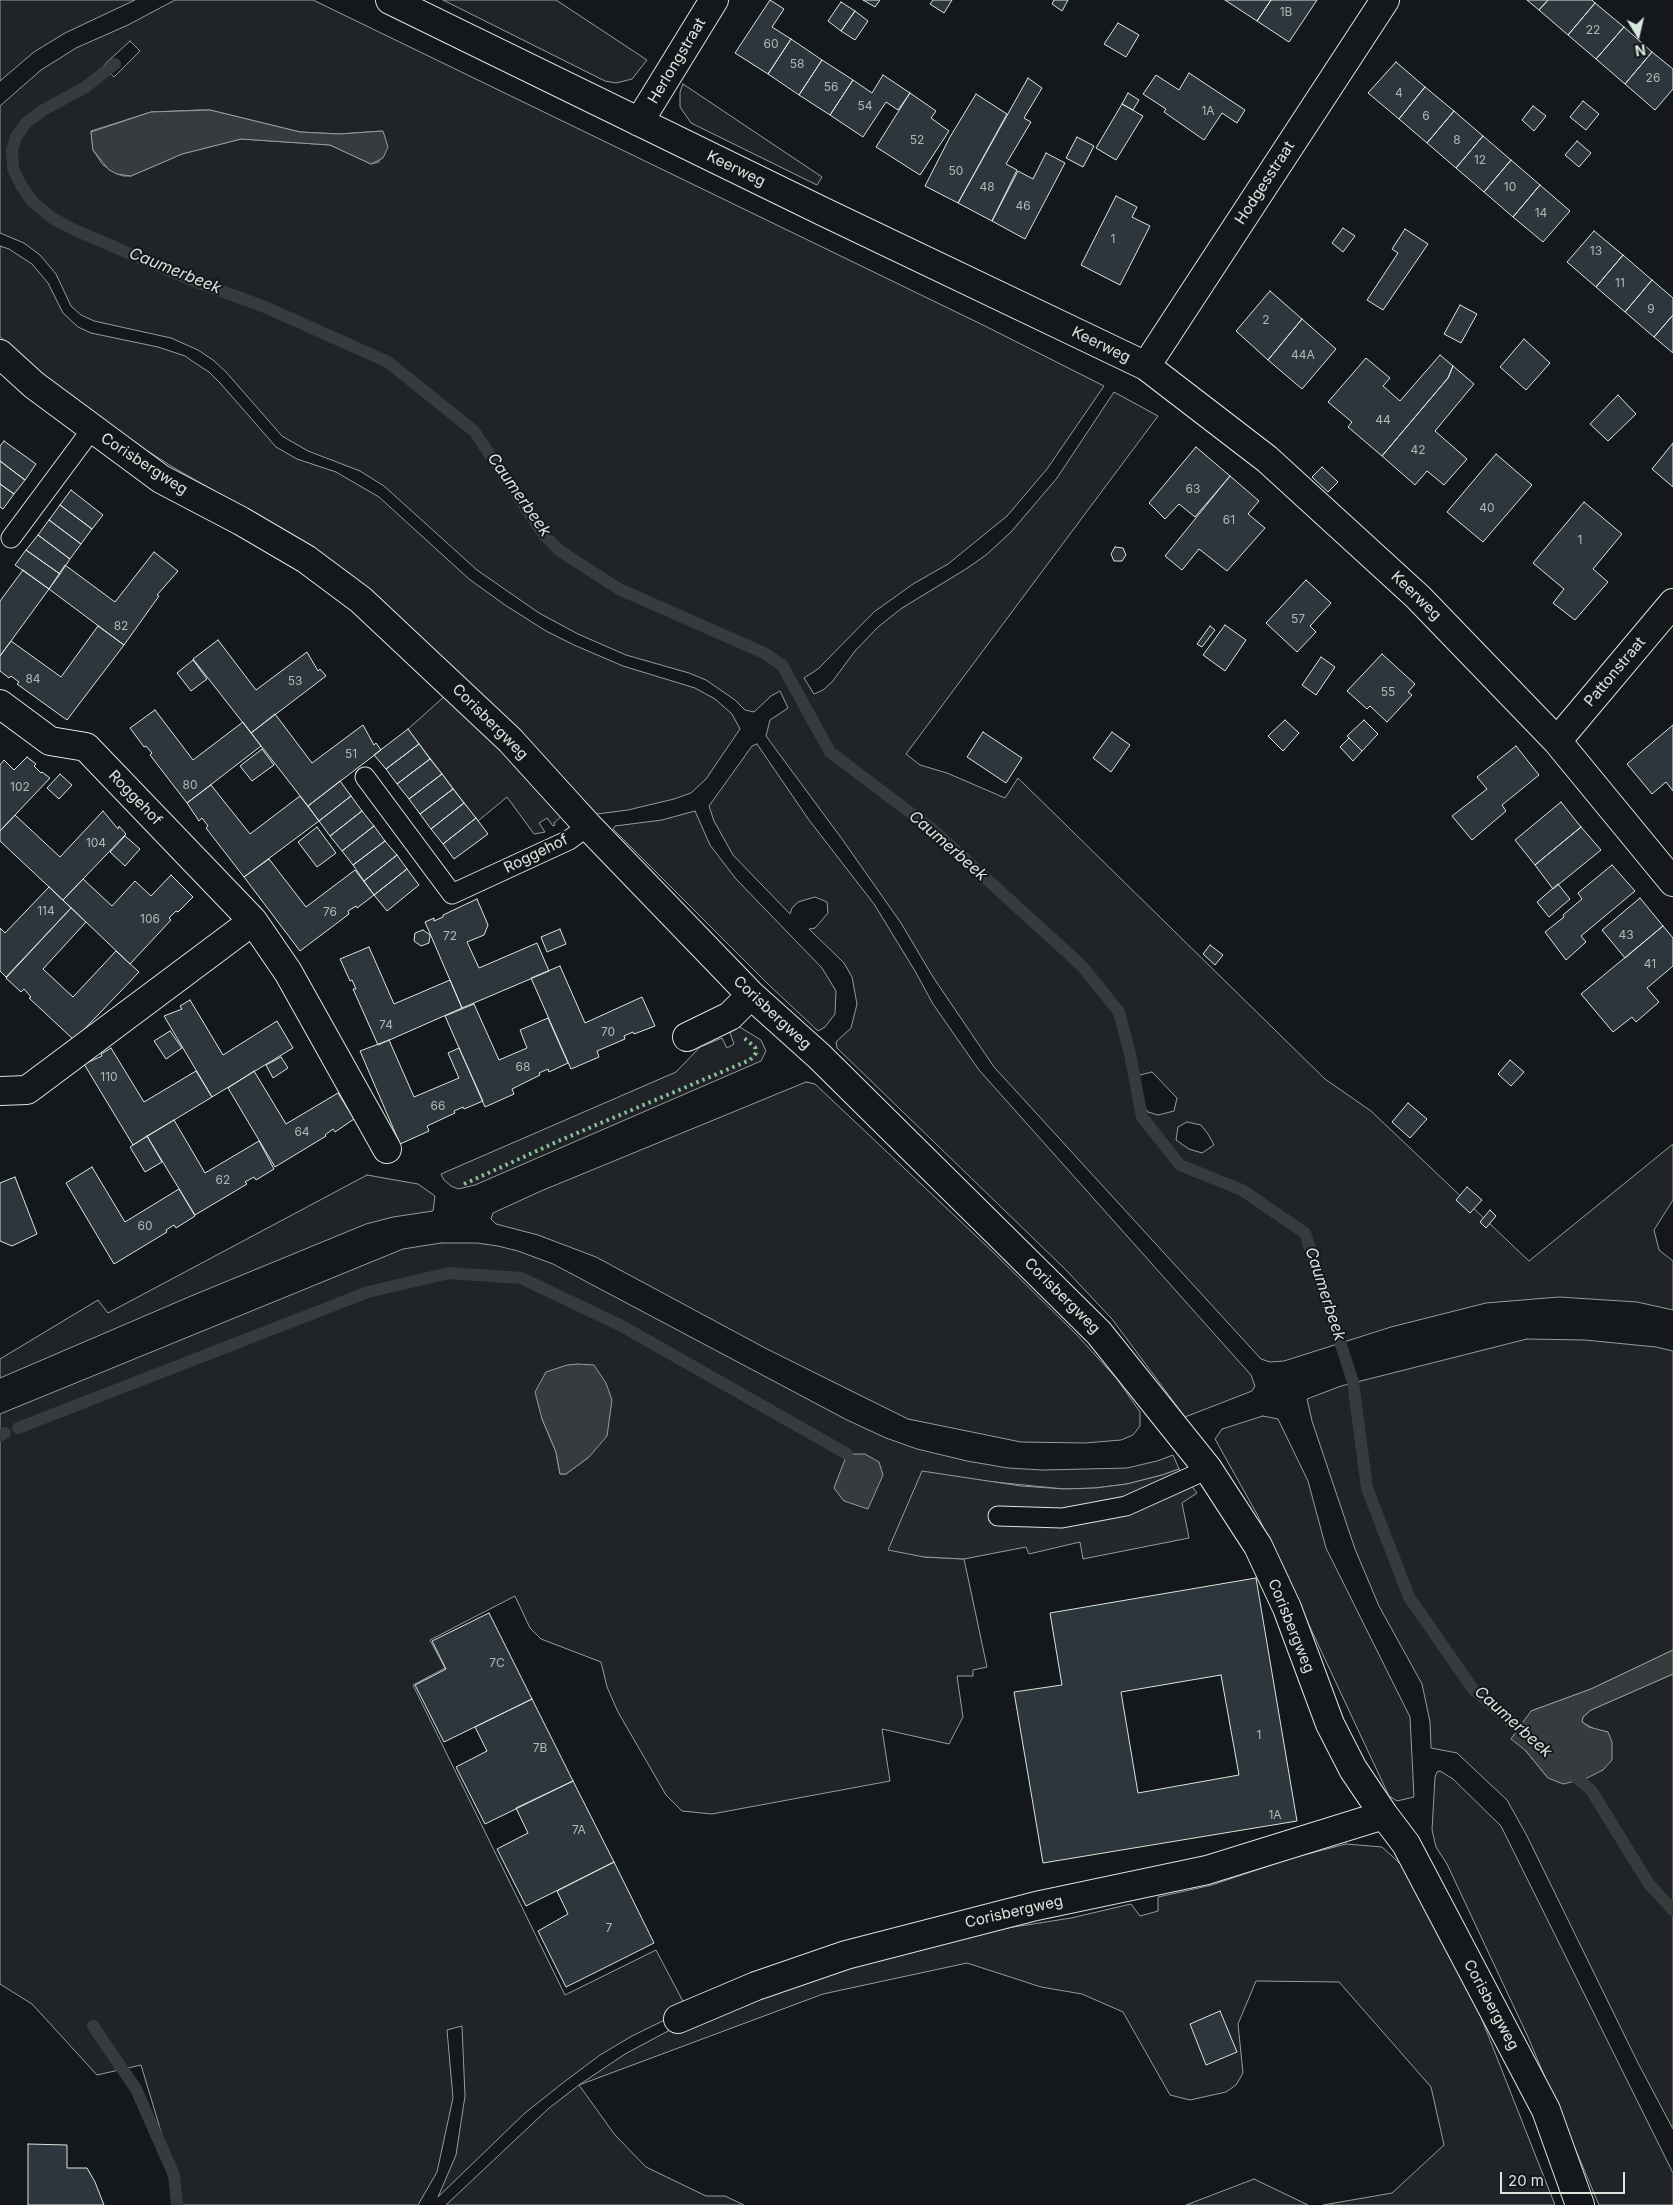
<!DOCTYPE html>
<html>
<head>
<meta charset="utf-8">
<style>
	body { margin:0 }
	#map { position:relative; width:1673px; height:2205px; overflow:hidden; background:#14181c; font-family:Inter,sans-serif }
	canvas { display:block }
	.north { position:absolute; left:1613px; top:10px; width:50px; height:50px; -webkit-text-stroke:4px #14181c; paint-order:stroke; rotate:171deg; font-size:14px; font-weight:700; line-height:20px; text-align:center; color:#d8e6dc }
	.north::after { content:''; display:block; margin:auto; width:18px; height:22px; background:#d8e6dc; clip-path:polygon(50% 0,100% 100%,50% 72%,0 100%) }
	.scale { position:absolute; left:1500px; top:2172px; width:125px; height:22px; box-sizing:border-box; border:2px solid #d8e6dc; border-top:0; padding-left:6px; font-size:15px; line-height:18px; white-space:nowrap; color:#d8e6dc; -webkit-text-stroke:4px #14181c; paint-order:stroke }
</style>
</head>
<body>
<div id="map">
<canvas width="1673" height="2205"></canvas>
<div class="north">N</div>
<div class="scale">20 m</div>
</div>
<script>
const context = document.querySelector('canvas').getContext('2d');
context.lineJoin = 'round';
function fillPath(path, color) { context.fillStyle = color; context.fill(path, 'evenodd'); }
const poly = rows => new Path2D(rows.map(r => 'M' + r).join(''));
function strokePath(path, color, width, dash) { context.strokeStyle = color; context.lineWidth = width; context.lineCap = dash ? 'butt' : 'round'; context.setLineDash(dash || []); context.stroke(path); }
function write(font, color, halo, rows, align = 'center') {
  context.font = font + ' Inter,sans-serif'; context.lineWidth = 4; context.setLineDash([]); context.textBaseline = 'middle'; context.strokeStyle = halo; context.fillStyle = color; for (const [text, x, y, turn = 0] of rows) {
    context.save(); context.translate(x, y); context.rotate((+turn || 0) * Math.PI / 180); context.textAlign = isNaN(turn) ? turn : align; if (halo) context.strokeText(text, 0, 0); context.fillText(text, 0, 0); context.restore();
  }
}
const green = poly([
	[0,0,135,0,65,33,34,52,0,81,0,0],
	[175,0,313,0,985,326,1104,386,1047,469,1007,516,948,564,913,584,874,612,818,669,804,678,814,694,823,690,832,682,855,651,878,627,902,608,966,569,986,555,1011,532,1057,478,1114,392,1158,416,906,754,920,765,947,773,1005,798,1018,778,1325,1079,1371,1111,1529,1261,1673,1144,1673,1200,1654,1230,1659,1250,1673,1261,1673,1310,1637,1302,1559,1297,1486,1303,1391,1327,1284,1361,1270,1362,1261,1359,994,1067,933,977,901,923,842,839,766,736,770,720,788,708,780,691,771,696,754,712,745,710,735,700,706,680,689,673,626,655,578,634,539,613,477,570,384,486,360,471,308,451,282,436,226,372,213,360,198,350,171,338,94,321,81,315,71,306,56,274,40,255,24,243,0,233,0,106,41,70,76,48,128,25,175,0],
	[130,41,140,51,114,77,103,66,130,41],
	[199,110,210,110,300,132,339,134,382,131,379,162,371,164,330,145,241,139,182,154,131,176,124,176,117,174,103,165,93,150,91,131,151,112,199,110],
	[1152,1072,1177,1098,1174,1111,1158,1115,1148,1112,1137,1097,1133,1084,1136,1076,1152,1072],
	[1187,1122,1201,1125,1208,1134,1214,1145,1202,1153,1189,1149,1176,1140,1178,1127,1187,1122],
	[443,0,556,0,647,60,632,79,616,83,605,81,443,0],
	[683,84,822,177,817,185,691,123,680,107,680,92,683,84],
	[0,246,9,249,32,264,48,283,63,313,78,327,91,333,158,347,185,356,195,363,209,372,221,384,276,447,297,459,336,472,379,497,469,579,505,605,546,631,574,645,623,666,695,688,715,699,732,714,740,729,706,779,691,793,674,799,628,810,597,814,510,722,259,516,176,469,146,450,64,392,0,337,0,246],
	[446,695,496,743,564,814,554,823,555,825,553,826,547,818,539,823,545,832,534,834,507,797,478,821,408,729,446,695],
	[757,744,809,820,874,904,915,971,933,1004,979,1070,1251,1375,1255,1386,1252,1391,1185,1417,1112,1319,1066,1270,837,1048,836,1042,851,1028,857,1004,852,977,844,963,809,929,815,928,828,913,827,902,815,897,798,902,792,908,790,914,733,855,714,821,709,806,752,746,757,744],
	[695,811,710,845,736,879,822,968,836,991,835,1014,825,1027,818,1031,769,985,613,829,615,826,662,820,695,811],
	[738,1026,761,1040,766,1051,761,1061,475,1185,458,1189,451,1186,444,1180,441,1174,676,1072,700,1047,722,1038,727,1048,734,1044,730,1033,738,1026],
	[806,1082,815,1084,993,1252,1077,1335,1117,1379,1140,1412,1140,1426,1133,1435,1121,1440,1085,1443,1021,1442,908,1419,767,1349,596,1257,538,1235,496,1224,491,1219,493,1213,541,1191,806,1082],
	[367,1175,418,1184,435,1196,433,1211,393,1217,366,1224,191,1296,0,1378,0,1359,98,1300,108,1313,367,1175],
	[441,1243,477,1243,498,1246,518,1251,553,1264,847,1420,886,1438,917,1449,967,1461,1008,1468,1043,1470,1127,1468,1157,1461,1173,1455,1179,1469,1162,1475,1127,1484,1095,1488,1064,1489,985,1481,924,1557,964,1559,987,1667,973,1670,973,1676,957,1676,963,1717,949,1744,882,1729,890,1781,712,1814,682,1811,666,1795,618,1712,607,1687,601,1662,541,1639,530,1628,515,1596,430,1640,445,1668,413,1685,565,1995,656,1950,687,2009,632,2036,600,2055,564,2082,525,2113,438,2197,456,2155,465,2096,462,2026,447,2030,453,2098,437,2172,418,2205,177,2205,174,2175,141,2065,97,2075,32,2004,0,1984,0,1414,403,1249,441,1243],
	[542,1419,589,1457,566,1474,560,1474,556,1452,542,1419],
	[1527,1339,1585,1340,1656,1347,1673,1351,1673,1650,1591,1689,1531,1711,1526,1751,1548,1778,1608,1732,1596,1730,1582,1722,1583,1717,1591,1710,1673,1674,1673,2129,1638,2063,1527,1836,1507,1800,1457,1753,1431,1748,1430,1722,1422,1684,1379,1606,1355,1549,1312,1421,1307,1399,1341,1386,1527,1339],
	[1263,1416,1278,1419,1308,1481,1326,1548,1410,1717,1414,1797,1397,1801,1389,1796,1258,1516,1215,1439,1222,1429,1263,1416],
	[1440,1771,1453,1779,1501,1826,1673,2173,1673,2205,1599,2205,1528,2037,1447,1864,1436,1847,1432,1830,1435,1777,1437,1772,1440,1771],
	[1346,1844,1382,1847,1416,1878,1453,1946,1555,2205,1323,2205,1392,2193,1444,2145,1431,2087,1339,1982,1256,1981,1238,2024,1243,2073,1236,2085,1226,2092,1190,2100,1170,2095,1123,2012,1082,1994,1041,1987,967,1963,823,1994,579,2085,615,2135,646,2167,706,2196,725,2196,744,2205,446,2205,548,2109,579,2085,625,2054,670,2030,806,1975,963,1935,1071,1918,1131,1904,1140,1916,1158,1911,1158,1897,1212,1885,1292,1858,1346,1844],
	[1254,2179,1308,2205,1186,2205,1254,2179]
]);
fillPath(green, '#202428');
strokePath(green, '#939e99', 1);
const parking = poly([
	[1179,1469,1197,1493,1182,1503,1189,1538,1083,1559,1080,1542,1029,1554,1026,1547,964,1559,924,1557,888,1550,922,1471,1021,1486,1064,1489,1095,1488,1127,1484,1162,1475,1179,1469]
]);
fillPath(parking, '#24282b');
strokePath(parking, '#939e99', 1);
const water = poly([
	[210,110,300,132,339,134,383,131,388,147,383,158,371,164,330,145,241,139,182,154,131,176,117,174,109,170,93,150,91,132,151,112,210,110],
	[578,1364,594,1365,606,1383,612,1400,607,1436,589,1457,566,1474,560,1474,556,1452,542,1419,535,1392,546,1372,567,1365,578,1364],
	[847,1454,865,1454,879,1462,883,1475,868,1509,844,1501,834,1488,847,1454],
	[1673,1650,1673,1674,1591,1710,1583,1717,1582,1722,1589,1727,1608,1732,1612,1742,1612,1760,1603,1770,1587,1778,1563,1784,1548,1778,1526,1751,1511,1739,1531,1711,1591,1689,1673,1650]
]);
fillPath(water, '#363b3e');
strokePath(water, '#939e99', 1);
strokePath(poly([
	[115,64,84,88,43,110,26,123,16,137,12,151,13,168,21,185,32,201,52,218,77,231,189,279,265,307,388,362,474,431,544,535,560,551,619,589,764,653,782,665,830,752,932,829,1082,966,1119,1012,1130,1054,1142,1117,1180,1165,1242,1190,1305,1233,1353,1382,1367,1488,1409,1597,1473,1689,1531,1739],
	[18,1428,368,1292,449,1273,521,1278,622,1326,847,1454],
	[0,1436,5,1433],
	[1567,1770,1591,1790,1649,1884,1673,1910],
	[93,2026,136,2089,174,2175,177,2205]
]), '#363b3e', 12);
const building = poly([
	[770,0,784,9,772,27,791,39,768,74,735,53,770,0],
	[863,0,880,0,875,7,863,0],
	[933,0,952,0,944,13,930,4,933,0],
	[1054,0,1068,0,1062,11,1052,4,1054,0],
	[1225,0,1271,0,1257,21,1225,0],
	[1271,0,1317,0,1289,42,1257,21,1271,0],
	[1527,0,1548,0,1539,10,1527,0],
	[1548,0,1592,0,1595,3,1568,35,1539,10,1548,0],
	[841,2,855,11,841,31,828,21,841,2],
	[1595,3,1624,27,1596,59,1568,35,1595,3],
	[855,11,868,21,855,40,841,31,855,11],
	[1118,23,1139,35,1126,57,1104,44,1118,23],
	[1624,27,1652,52,1625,84,1596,59,1624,27],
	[791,39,822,60,799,95,768,74,791,39],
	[1652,52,1673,69,1673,89,1655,110,1625,84,1652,52],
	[822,60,853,80,830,115,799,95,822,60],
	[1396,62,1425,87,1399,119,1368,93,1396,62],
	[1189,73,1245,110,1237,123,1222,113,1204,140,1164,112,1166,109,1143,94,1156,75,1179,90,1189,73],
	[883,75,910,93,898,110,886,102,863,137,830,115,853,80,872,93,883,75],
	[1028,78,1042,88,1024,118,1031,122,1006,164,1017,170,992,221,958,203,1028,78],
	[1425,87,1454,111,1427,143,1399,119,1425,87],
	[910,93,936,111,931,118,949,131,920,175,876,147,910,93],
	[1128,93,1139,100,1133,110,1122,104,1128,93],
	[976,94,1007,114,958,203,925,186,950,137,976,94],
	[1583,101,1599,114,1586,130,1570,117,1583,101],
	[1122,104,1143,116,1116,160,1096,148,1122,104],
	[1533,106,1546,116,1534,131,1522,120,1533,106],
	[1454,111,1483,136,1456,168,1427,143,1454,111],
	[1483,136,1511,160,1484,192,1456,168,1483,136],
	[1077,137,1094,146,1083,167,1066,158,1077,137],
	[1577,141,1591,153,1579,167,1565,155,1577,141],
	[1046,153,1065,163,1025,239,992,221,1018,171,1033,179,1046,153],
	[1511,160,1540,185,1513,217,1484,192,1511,160],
	[1540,185,1570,211,1543,242,1513,217,1540,185],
	[1116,196,1137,207,1132,217,1150,226,1120,285,1081,265,1116,196],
	[1343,228,1355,236,1343,252,1332,243,1343,228],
	[1405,229,1428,244,1383,310,1367,300,1398,253,1392,249,1405,229],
	[1594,231,1623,255,1596,287,1567,262,1594,231],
	[1623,255,1652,280,1625,312,1596,287,1623,255],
	[1652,280,1673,298,1673,315,1654,337,1625,312,1652,280],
	[1270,291,1302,319,1268,360,1236,331,1270,291],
	[1460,305,1477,314,1461,343,1444,334,1460,305],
	[1673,315,1673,353,1654,337,1673,315],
	[1302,319,1336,349,1302,389,1268,360,1302,319],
	[1524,339,1550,363,1526,390,1500,367,1524,339],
	[1440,355,1453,366,1448,378,1382,456,1348,427,1352,422,1328,402,1366,358,1390,378,1383,386,1400,401,1440,355],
	[1453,366,1474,384,1435,431,1467,459,1444,485,1427,471,1415,485,1382,456,1448,378,1453,366],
	[1618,395,1636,414,1608,441,1590,424,1618,395],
	[4,441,36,464,25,480,0,461,0,446,4,441],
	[1673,443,1673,487,1652,469,1673,443],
	[1196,447,1230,476,1195,517,1179,504,1165,519,1149,503,1196,447],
	[1496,454,1532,485,1483,542,1447,512,1496,454],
	[0,461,25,480,14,494,0,484,0,461],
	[1322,467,1338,482,1328,492,1312,477,1322,467],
	[1230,476,1259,501,1248,514,1265,528,1227,571,1199,549,1182,570,1165,556,1230,476],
	[0,484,14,494,3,509,0,507,0,484],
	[71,490,103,515,92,529,60,505,71,490],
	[1584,502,1622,534,1593,569,1608,582,1575,620,1553,603,1564,589,1533,563,1584,502],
	[60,505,92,529,81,544,49,520,60,505],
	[49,520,81,544,70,559,38,535,49,520],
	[38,535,70,559,60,574,26,550,38,535],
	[1115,547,1123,548,1126,555,1122,561,1114,561,1111,554,1115,547],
	[26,550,60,574,49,589,15,565,26,550],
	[154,552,178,571,157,595,159,596,124,645,49,589,65,565,115,602,154,552],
	[23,570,49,589,0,656,0,601,23,570],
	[1306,580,1331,603,1310,626,1316,632,1297,652,1266,623,1306,580],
	[1225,625,1246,640,1225,671,1203,655,1225,625],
	[98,626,124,645,67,720,17,684,19,682,11,676,9,678,0,671,0,656,11,641,61,677,98,626],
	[1210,626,1215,630,1202,647,1197,644,1210,626],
	[218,640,256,690,307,652,318,671,320,669,326,676,251,733,193,659,218,640],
	[1382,654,1415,684,1408,692,1412,695,1387,722,1370,706,1367,709,1347,691,1382,654],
	[1321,657,1335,667,1316,695,1302,685,1321,657],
	[193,660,207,679,191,691,177,673,193,660],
	[155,710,193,760,243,722,261,746,187,803,150,755,152,753,146,746,144,747,130,728,155,710],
	[275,714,312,763,363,725,374,745,376,743,381,750,308,806,251,733,275,714],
	[1285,720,1299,733,1283,751,1268,736,1285,720],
	[1364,720,1378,734,1362,751,1347,736,1364,720],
	[1673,725,1673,791,1666,782,1652,794,1627,764,1673,725],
	[408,729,419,744,386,769,374,755,408,729],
	[983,732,1022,758,1006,783,967,757,983,732],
	[1112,732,1130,745,1111,772,1093,758,1112,732],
	[1349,738,1362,751,1353,761,1340,747,1349,738],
	[419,744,430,759,397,784,386,769,419,744],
	[1516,746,1539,775,1502,805,1506,811,1472,840,1452,816,1487,789,1477,777,1516,746],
	[262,749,274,765,252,781,240,766,262,749],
	[27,757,36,764,34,766,41,773,42,772,50,778,0,831,0,765,4,760,14,770,27,757],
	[430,759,442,774,409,799,397,784,430,759],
	[60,774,72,785,59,799,47,788,60,774],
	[442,774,453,789,420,814,409,799,442,774],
	[340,781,351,796,319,821,308,806,340,781],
	[211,785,250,834,300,796,319,821,244,877,206,828,208,826,202,818,199,821,187,803,211,785],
	[453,789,464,803,431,829,420,814,453,789],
	[351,796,362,811,330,836,319,821,351,796],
	[1561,802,1581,827,1535,865,1515,840,1561,802],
	[464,803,476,818,443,844,431,829,464,803],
	[103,811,118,829,119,826,126,834,63,900,0,841,0,831,15,815,60,857,103,811],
	[362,811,374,826,342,851,330,836,362,811],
	[476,818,488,834,454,859,443,844,476,818],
	[374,826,385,841,353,865,342,851,374,826],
	[317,827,336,853,317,867,298,842,317,827],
	[1581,827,1601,850,1553,889,1535,865,1581,827],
	[125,836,140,849,125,866,110,852,125,836],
	[385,841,397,855,364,881,353,865,385,841],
	[397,855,407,869,374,895,364,881,397,855],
	[269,859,306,907,355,870,374,895,357,908,356,906,348,911,349,914,300,951,244,877,269,859],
	[1612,865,1635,891,1581,936,1586,942,1566,960,1545,932,1564,917,1563,915,1582,899,1578,893,1612,865],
	[407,869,419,885,387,911,374,895,407,869],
	[171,875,193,897,178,912,176,911,169,918,171,920,130,964,63,900,83,879,112,906,135,881,151,896,171,875],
	[1558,884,1570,899,1549,917,1537,902,1558,884],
	[49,887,71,908,6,977,0,971,0,928,5,933,49,887],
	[1640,898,1663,926,1625,958,1602,930,1640,898],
	[477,899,488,925,484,935,467,942,479,968,537,943,549,971,462,1008,425,922,434,918,434,921,443,917,443,915,477,899],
	[71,908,86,922,43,969,73,997,116,951,139,972,74,1040,29,998,31,997,24,989,21,992,6,978,71,908],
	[1663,926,1673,938,1673,966,1647,988,1659,1002,1636,1022,1632,1017,1613,1032,1581,994,1663,926],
	[560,929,566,944,547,952,541,937,560,929],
	[423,930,430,935,429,943,421,946,414,941,415,933,423,930],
	[1210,945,1223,955,1215,965,1203,954,1210,945],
	[369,947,394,1004,450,980,462,1008,378,1045,353,989,356,989,352,980,350,981,340,959,369,947],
	[560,966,585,1023,642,997,655,1026,634,1034,633,1032,624,1036,625,1039,597,1051,599,1057,571,1069,531,978,560,966],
	[190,1000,223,1055,277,1021,293,1048,212,1097,164,1016,182,1009,180,1006,190,1000],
	[474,1004,499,1060,527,1048,520,1030,548,1018,568,1063,549,1072,548,1069,539,1073,540,1075,512,1089,514,1094,485,1107,445,1016,474,1004],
	[170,1031,182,1048,166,1059,154,1041,170,1031],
	[389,1040,414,1097,459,1078,448,1053,459,1048,483,1101,464,1109,463,1107,454,1111,455,1113,427,1126,429,1131,400,1144,360,1051,389,1040],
	[111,1048,144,1102,196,1071,212,1097,133,1145,84,1064,102,1056,101,1054,111,1048],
	[281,1057,288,1068,273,1078,266,1065,281,1057],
	[1510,1060,1524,1072,1511,1086,1498,1074,1510,1060],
	[254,1071,286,1124,338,1093,354,1119,335,1132,333,1129,325,1135,326,1136,275,1167,228,1088,254,1071],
	[1408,1103,1427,1119,1410,1138,1392,1122,1408,1103],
	[174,1120,205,1173,259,1141,274,1169,256,1180,254,1177,245,1182,247,1184,195,1215,147,1136,174,1120],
	[147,1136,162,1162,145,1172,130,1147,147,1136],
	[92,1167,125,1222,179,1189,195,1216,176,1228,174,1225,166,1230,167,1232,114,1264,66,1183,92,1167],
	[15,1177,37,1234,12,1246,0,1241,0,1183,15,1177],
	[1467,1187,1482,1200,1470,1213,1456,1200,1467,1187],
	[1490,1210,1496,1216,1486,1228,1480,1222,1490,1210],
	[1256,1578,1297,1821,1043,1863,1014,1692,1062,1685,1050,1613,1256,1578],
	[1221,1675,1239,1775,1138,1793,1121,1692,1221,1675],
	[489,1613,532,1699,444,1742,415,1685,446,1669,432,1641,489,1613],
	[532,1699,573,1781,485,1824,456,1767,487,1751,475,1727,532,1699],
	[573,1781,614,1862,526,1906,497,1849,528,1833,516,1808,573,1781],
	[614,1862,654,1943,566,1987,538,1931,568,1914,557,1891,614,1862],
	[1220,2011,1237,2052,1206,2065,1190,2024,1220,2011],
	[28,2144,67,2145,67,2168,87,2168,95,2182,104,2205,28,2205,28,2144]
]);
fillPath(building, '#2c363c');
strokePath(building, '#d8e6dc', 1);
const service = poly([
	[11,538,92,429],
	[365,777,452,894,569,840,588,826],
	[998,1516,1062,1518,1126,1506,1208,1469]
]);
const pedestrian = poly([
	[0,704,50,741,86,747,253,921,288,972,387,1149],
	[0,1091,27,1090,253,921]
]);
const minor = poly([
	[390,0,824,212,1146,366,1267,459,1418,597,1557,741,1673,882],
	[639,122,714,0],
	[0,354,34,385,161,479,241,521,306,559,361,600,510,740,588,826,751,995,819,1056,1099,1333,1208,1469,1258,1546,1287,1608,1330,1724,1353,1769,1384,1815,1406,1844,1546,2110,1580,2205],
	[1146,366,1385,0],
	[1557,741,1673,603],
	[687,1037,730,1016,751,995],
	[678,2019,756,1986,846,1955,1036,1906,1207,1870,1384,1815]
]);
strokePath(service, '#d8e6dc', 21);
strokePath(pedestrian, '#d8e6dc', 30);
strokePath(minor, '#d8e6dc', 30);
strokePath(service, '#14181c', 19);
strokePath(pedestrian, '#14181c', 28);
strokePath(minor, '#14181c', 28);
strokePath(poly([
	[464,1184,563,1139,750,1060,756,1053,755,1047,744,1038]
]), '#8ac095', 4, [2.5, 4]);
write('12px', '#adbab4', null, [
	["1B",1286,12],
	["22",1593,30],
	["60",771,44],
	["58",797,64],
	["26",1653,78],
	["56",831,87],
	["4",1399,93],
	["54",865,106],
	["1A",1208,111],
	["6",1426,116],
	["52",917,140],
	["8",1457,140],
	["12",1480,160],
	["50",956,171],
	["48",987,187],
	["10",1510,187],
	["46",1023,206],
	["14",1541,213],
	["1",1113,239],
	["13",1596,251],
	["11",1620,283],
	["9",1651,309],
	["2",1266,320],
	["44A",1303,355],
	["44",1383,420],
	["42",1418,450],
	["63",1193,489],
	["40",1487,508],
	["61",1229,520],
	["1",1580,540],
	["57",1298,619],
	["82",121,626],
	["84",33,679],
	["53",295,681],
	["55",1388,692],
	["51",351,754],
	["80",190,785],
	["102",20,787],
	["104",96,843],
	["114",46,911],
	["76",330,912],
	["106",150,919],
	["43",1626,935],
	["72",450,936],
	["41",1650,964],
	["74",386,1025],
	["70",608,1032],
	["68",523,1067],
	["110",109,1077],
	["66",438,1106],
	["64",302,1132],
	["62",223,1180],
	["60",145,1226],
	["7C",497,1663],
	["1",1259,1735],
	["7B",540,1748],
	["1A",1275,1815],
	["7A",579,1830],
	["7",609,1928]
]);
write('15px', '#d8e6dc', '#14181c', [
	["Herlongstraat",677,61,-59],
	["Keerweg",736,169,26],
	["Hodgesstraat",1265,183,-57],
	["Keerweg",1101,345,26],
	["Corisbergweg",144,464,33],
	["Keerweg",1416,596,44],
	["Pattonstraat",1615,672,-50],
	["Corisbergweg",490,722,45],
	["Roggehof",135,798,46],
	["Roggehof",536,854,-26],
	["Corisbergweg",772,1013,43],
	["Corisbergweg",1062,1296,45],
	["Corisbergweg",1291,1626,68],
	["Corisbergweg",1014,1912,-13],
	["Corisbergweg",1491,2005,62]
]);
write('italic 16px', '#d8e6dc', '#14181c', [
	["Caumerbeek",175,271,22],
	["Caumerbeek",519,495,55],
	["Caumerbeek",948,846,41],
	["Caumerbeek",1325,1294,72],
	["Caumerbeek",1513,1722,42]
]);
</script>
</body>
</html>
